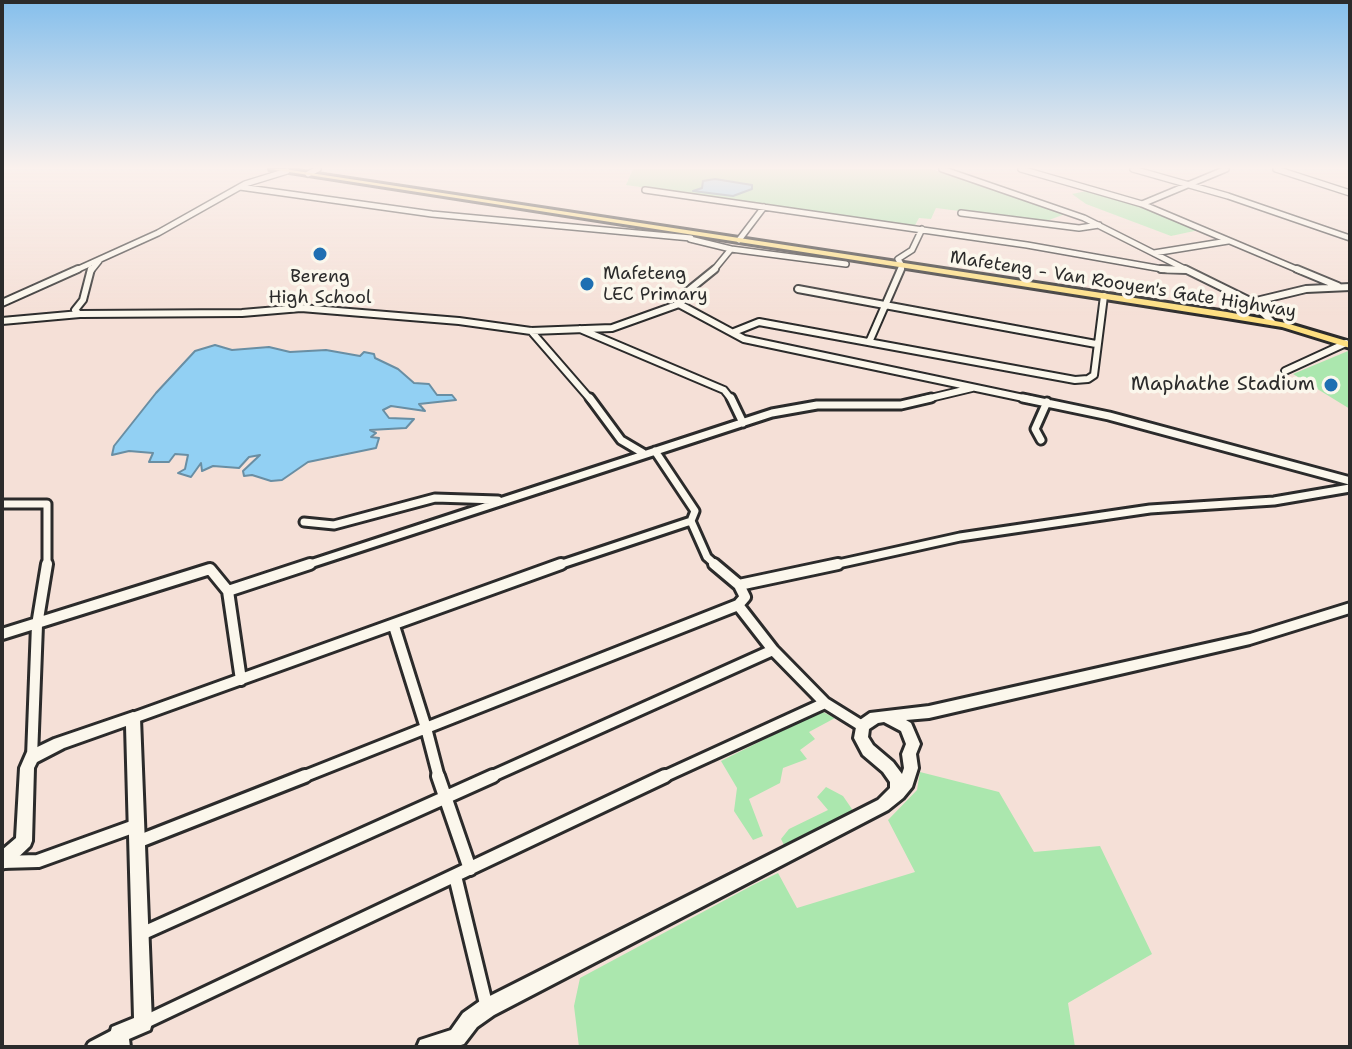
<!DOCTYPE html>
<html>
<head>
<meta charset="utf-8">
<style>
	body { margin:0 }
	#map { position:relative; width:1352px; height:1049px; overflow:hidden; background:#f5e0d7; font-family:"Shantell Sans",sans-serif }
	canvas { display:block }
	.frame { position:absolute; inset:0; border:4px solid #2b2b2b; pointer-events:none }
</style>
</head>
<body>
<div id="map">
<canvas width="1352" height="1049"></canvas>
<div class="frame"></div>
</div>
<script>
const context = document.querySelector('canvas').getContext('2d');
context.lineJoin = 'round';
function fillPath(path, color) { context.fillStyle = color; context.fill(path, 'evenodd'); }
const poly = rows => new Path2D(rows.map(r => 'M' + r).join(''));
function strokePath(path, color, width, dash) { context.strokeStyle = color; context.lineWidth = width; context.lineCap = dash ? 'butt' : 'round'; context.setLineDash(dash || []); context.stroke(path); }
function write(font, color, halo, rows, align = 'center') {
  context.font = font + ' "Shantell Sans",sans-serif'; context.lineWidth = 7; context.setLineDash([]); context.textBaseline = 'middle'; context.strokeStyle = halo; context.fillStyle = color; for (const [text, x, y, turn = 0] of rows) {
    context.save(); context.translate(x, y); context.rotate((+turn || 0) * Math.PI / 180); context.textAlign = isNaN(turn) ? turn : align; if (halo) context.strokeText(text, 0, 0); context.fillText(text, 0, 0); context.restore();
  }
}
fillPath(poly([
	[633,169,932,169,1065,214,1044,222,936,208,931,219,919,218,914,227,626,185],
	[1091,190,1140,205,1199,230,1171,236,1086,204,1072,194],
	[1348,351,1350,409,1293,374],
	[821,711,835,718,809,732,815,739,800,750,807,759,783,768,780,783,749,799,763,836,753,840,734,811,737,788,721,761],
	[920,772,999,792,1034,852,1100,846,1152,954,1068,1003,1075,1047,579,1047,574,1006,580,978,753,885,778,873,797,908,915,872,888,820,917,790],
	[826,787,843,796,854,812,784,845,781,839,789,829,828,810,817,797]
]), '#abe7ae');
const water = poly([
	[715,179,752,185,752,189,733,196,693,191,702,188,703,181,715,179],
	[215,345,232,350,269,347,290,352,326,350,360,356,364,352,374,354,375,358,398,369,414,383,429,384,437,395,452,395,456,400,419,404,425,411,391,406,383,410,389,418,414,419,406,428,370,430,376,433,371,437,379,438,376,448,308,462,282,480,271,481,252,475,244,476,243,471,260,455,249,457,239,468,213,466,202,471,201,463,191,477,178,473,185,469,188,455,175,454,169,462,149,462,153,453,129,451,112,455,114,446,156,393,195,351,215,345]
]);
fillPath(water, '#92d0f3');
strokePath(water, '#698ea3', 2);
const streetFar4 = poly([
	[942,169,1084,218,1189,271],
	[1021,169,1142,204,1301,271],
	[1133,169,1228,196,1350,238],
	[1276,169,1350,193],
	[308,174,318,169],
	[240,187,432,214,691,238],
	[645,190,1027,245,1168,270,1187,270],
	[1142,204,1226,169],
	[961,213,1079,228,1099,225],
	[690,239,731,249,713,271],
	[739,240,764,207],
	[731,249,846,264],
	[1154,253,1228,241],
	[74,271,158,233,245,184,287,171],
	[91,271,99,261],
	[900,271,902,266,898,259,912,250,922,229]
]);
const streetFar3 = poly([
	[1161,269,1187,270],
	[1185,269,1252,302,1272,322],
	[1297,269,1338,286],
	[798,289,1096,344],
	[1252,302,1306,289,1350,287],
	[2,303,78,269],
	[679,304,744,339,1033,400],
	[79,314,75,310,83,300,91,269],
	[2,321,80,314,242,313,301,308,459,321,531,331,612,328,679,304,678,299,715,269],
	[580,329,724,390,732,400],
	[531,331,591,400],
	[734,332,759,322,1075,380,1088,379,1094,375,1104,296],
	[870,340,901,269],
	[1285,371,1346,343],
	[922,400,972,388]
]);
const streetFar2 = poly([
	[590,398,621,440,643,453],
	[731,398,743,423],
	[1023,398,1109,416,1350,481],
	[1041,440,1035,429,1047,402],
	[655,451,695,511,691,521,707,557,717,566],
	[2,504,47,504,47,566],
	[304,522,334,525,435,498,498,500],
	[304,566,772,413,817,405,901,405,931,398],
	[556,566,691,521],
	[829,566,960,537,1150,509,1274,501,1350,488]
]);
const streetFar1 = poly([
	[739,585,838,564],
	[228,591,310,564],
	[738,605,773,650,825,703,862,726],
	[394,626,426,728,738,605,745,597,739,585,714,564],
	[2,634,210,569,228,591,241,680],
	[133,718,561,564],
	[32,757,37,625,47,564],
	[300,778,426,728,439,778],
	[488,778,773,650],
	[661,778,825,703]
]);
const street = poly([
	[438,776,470,869],
	[137,842,305,776],
	[2,862,38,861,135,826],
	[455,876,487,1008],
	[141,934,493,776],
	[145,1022,665,776],
	[93,1047,118,1034]
]);
const secondary = poly([
	[1350,603,1350,613,1250,644,929,718,906,720,911,723,920,744,916,754,918,768,912,787,903,798,888,810,494,1015,477,1027,464,1044,455,1047,417,1047,420,1040,451,1030,463,1013,480,1001,878,800,890,788,890,782,883,772,863,755,854,738,857,722,870,713,929,706,1250,634,1350,603],
	[884,722,901,731,906,744,902,754,904,768,902,774,893,762,873,745,868,737,869,729,878,723,884,722],
	[133,712,138,714,140,718,152,1023,150,1030,129,1039,130,1047,110,1047,110,1034,112,1027,134,1018,126,726,64,748,37,762,34,768,32,841,30,846,8,867,2,869,2,850,16,838,20,768,27,752,54,739,133,712]
]);
const primary = poly([
	[270,169,284,169,1227,312,1286,323,1350,342,1350,348,1282,327,1227,318,270,169]
]);
strokePath(streetFar4, '#2b2b2b', 8);
strokePath(streetFar3, '#2b2b2b', 10);
strokePath(streetFar2, '#2b2b2b', 13);
strokePath(streetFar1, '#2b2b2b', 16);
strokePath(street, '#2b2b2b', 18);
strokePath(secondary, '#2b2b2b', 6);
strokePath(primary, '#2b2b2b', 6);
strokePath(streetFar4, '#fbf7ec', 5);
strokePath(streetFar3, '#fbf7ec', 6);
strokePath(streetFar2, '#fbf7ec', 7);
strokePath(streetFar1, '#fbf7ec', 10);
strokePath(street, '#fbf7ec', 12);
fillPath(secondary, '#fbf7ec');
fillPath(primary, '#fddf80');
const sky = context.createLinearGradient(0, 0, 0, 316);
sky.addColorStop(0, '#85bfec');
sky.addColorStop(0.53, '#faf1ed');
sky.addColorStop(1, '#faf1ed00');
context.fillStyle = sky;
context.fillRect(0, 0, 1352, 316);
for (const [x, y, r, color] of [
	[320,254,8,"#1f6fb2"],
	[587,284,8,"#1f6fb2"],
	[1331,385,8,"#1f6fb2"]
]) { const dot = new Path2D(); dot.arc(x, y, r, 0, 2 * Math.PI); context.fillStyle = color; context.fill(dot); strokePath(dot, '#fbf7ec', 3); }
write('18px', '#2b2b2b', '#fbf7ec', [
	["Mafeteng",603,274],
	["LEC Primary",603,295],
	["Bereng",320,277,"center"],
	["High School",320,298,"center"]
], 'left');
write('18px', '#2b2b2b', '#fbf7ec', [
	["Mafeteng - Van Rooyen's Gate Highway",1123,285,9]
]);
write('20px', '#2b2b2b', '#fbf7ec', [
	["Maphathe Stadium",1315,385]
], 'right');
</script>
</body>
</html>
